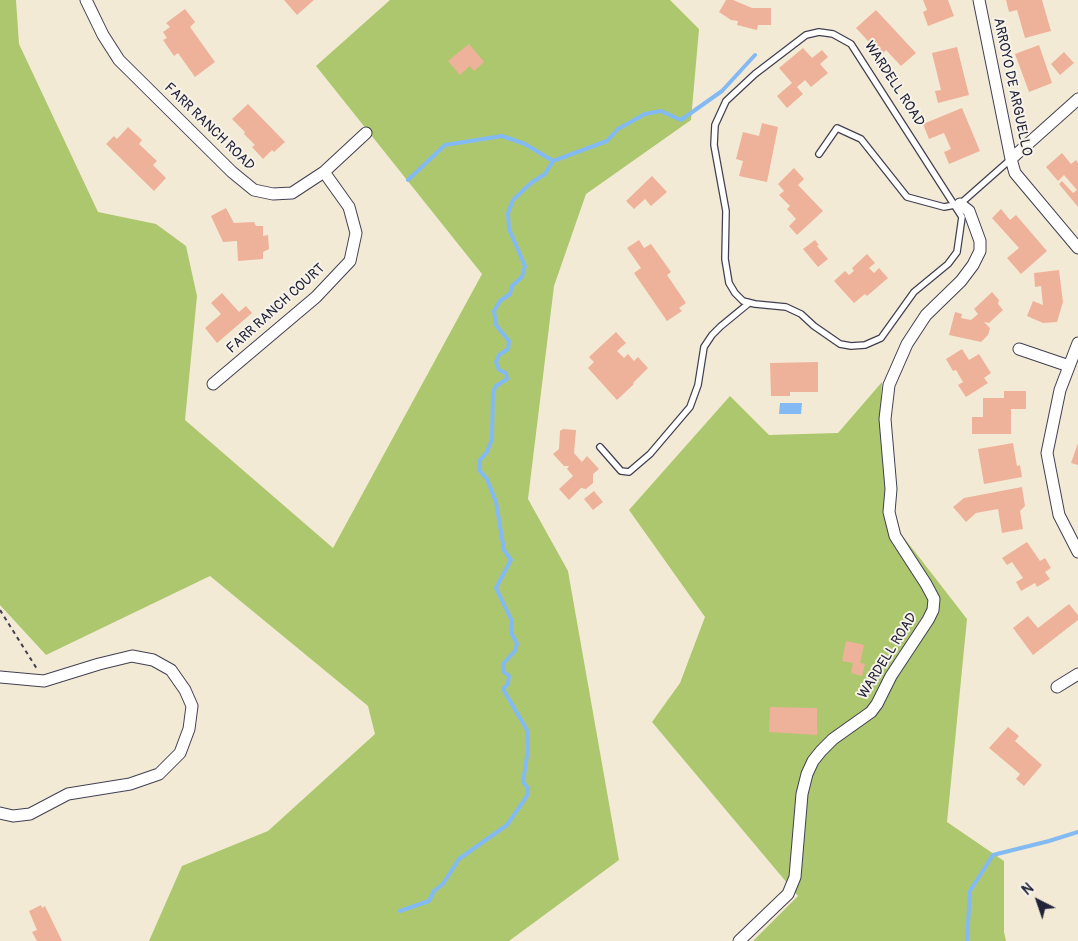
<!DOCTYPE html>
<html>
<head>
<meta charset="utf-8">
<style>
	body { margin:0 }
	#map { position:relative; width:1078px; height:941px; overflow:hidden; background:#f3ead5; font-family:Pangolin,sans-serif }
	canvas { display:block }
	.north { position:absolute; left:1013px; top:876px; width:50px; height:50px; -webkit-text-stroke:4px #f7f3e8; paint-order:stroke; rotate:319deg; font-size:14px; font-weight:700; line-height:20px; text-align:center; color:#22223b }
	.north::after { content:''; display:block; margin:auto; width:18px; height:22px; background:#22223b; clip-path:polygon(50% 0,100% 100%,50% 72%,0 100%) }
</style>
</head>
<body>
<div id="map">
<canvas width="1078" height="941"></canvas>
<div class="north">N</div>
</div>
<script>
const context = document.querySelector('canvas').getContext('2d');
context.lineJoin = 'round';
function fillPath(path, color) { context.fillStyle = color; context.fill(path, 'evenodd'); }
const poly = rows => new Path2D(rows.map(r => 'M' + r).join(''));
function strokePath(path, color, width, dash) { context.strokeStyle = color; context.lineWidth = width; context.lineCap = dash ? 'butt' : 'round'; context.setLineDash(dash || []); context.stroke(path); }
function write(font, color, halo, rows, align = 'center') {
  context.font = font + ' Pangolin,sans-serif'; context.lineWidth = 4; context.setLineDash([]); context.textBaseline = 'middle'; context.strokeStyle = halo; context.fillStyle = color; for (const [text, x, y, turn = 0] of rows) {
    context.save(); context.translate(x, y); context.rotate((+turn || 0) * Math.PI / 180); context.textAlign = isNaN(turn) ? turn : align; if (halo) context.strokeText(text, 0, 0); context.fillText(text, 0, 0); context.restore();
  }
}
fillPath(poly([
	[0,0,16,0,19,44,98,212,156,224,186,246,197,296,185,420,333,548,482,274,316,66,390,0,670,0,699,29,691,120,586,194,554,286,528,499,568,571,619,860,509,941,149,941,182,866,268,831,375,734,368,706,210,576,46,655,0,605],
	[882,382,880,421,885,489,884,512,967,619,947,822,1004,861,1004,932,1006,941,753,941,798,896,652,722,680,683,705,617,629,510,730,396,769,435,838,433]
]), '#acc76d');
fillPath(poly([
	[780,403,802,403,801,414,779,414]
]), '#83baf3');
strokePath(poly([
	[408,180,445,145,502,136,525,144,553,161],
	[400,911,429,901,434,891,443,884,459,859,507,825,527,796,528,788,523,782,528,750,527,730,503,689,508,684,509,676,503,671,504,663,515,651,517,644,511,632,512,621,496,588,511,560,504,550,496,502,487,479,479,470,480,460,487,452,492,439,493,392,496,386,507,379,506,373,499,370,496,362,499,355,508,349,509,341,496,325,494,311,500,301,510,294,512,286,522,277,525,266,509,229,508,213,513,200,531,183,545,174,553,161,607,141,618,129,645,114,661,111,681,120,722,91,755,55],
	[967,941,970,891,993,855,1049,841,1078,832]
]), '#83baf3', 4);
fillPath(poly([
	[284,0,314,0,297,15],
	[726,0,733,0,752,8,771,8,771,25,758,25,757,30,737,25,738,21,731,20,719,12],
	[923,0,948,0,954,16,928,26,923,12,927,10],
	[1006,0,1042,0,1051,31,1025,38,1017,10,1009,12],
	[185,9,195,22,190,27,215,62,195,77,178,53,174,56,163,40,167,38,163,32,170,27,166,23],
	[876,10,916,53,901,66,886,50,881,55,856,28],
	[469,44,484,62,474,71,470,66,460,75,448,61],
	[1039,45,1052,83,1029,92,1015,54],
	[957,47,969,95,938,103,935,91,941,90,932,53],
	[803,48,812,58,822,50,828,57,820,64,828,73,811,87,805,80,797,87,803,94,787,108,777,96,792,83,779,68],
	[1064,52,1074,63,1060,75,1051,64],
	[248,104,285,142,274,152,272,150,263,159,252,147,255,145,244,134,245,132,232,119],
	[962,108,980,151,949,164,944,152,951,149,944,133,929,139,923,124],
	[762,123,778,127,767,182,739,176,743,161,736,159,743,132,759,136],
	[128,127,142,140,139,144,157,161,153,165,166,178,154,191,106,144,114,136,117,139],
	[1062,153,1071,164,1076,160,1078,163,1078,207,1059,184,1062,181,1073,193,1077,190,1064,175,1058,181,1046,167],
	[794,168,804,179,798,185,823,211,797,235,789,226,796,219,787,209,790,206,779,195,784,191,778,184],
	[652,176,667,192,651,206,645,199,634,209,626,201],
	[226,208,234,223,254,222,256,226,263,226,263,236,268,235,269,249,263,252,263,259,238,261,237,241,223,242,211,216],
	[1001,209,1010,220,1016,215,1047,251,1021,274,1007,258,1019,248,992,218],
	[639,240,644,248,651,244,671,272,667,275,686,303,679,308,682,311,667,321,634,273,641,268,627,248],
	[815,240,819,245,817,246,828,259,818,267,803,249],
	[867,254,875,263,869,268,874,273,879,268,888,278,867,296,865,294,854,303,834,281,845,271,849,275,854,271,852,268],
	[1059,270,1063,302,1057,322,1043,323,1027,316,1033,301,1043,305,1041,286,1035,287,1034,273],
	[992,292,999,300,998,304,1003,310,989,323,984,322,990,328,988,335,981,342,949,335,955,312,962,314,961,318,971,320,978,314,974,309],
	[222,293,239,312,246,306,252,313,217,343,205,328,221,314,211,303],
	[616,332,626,343,617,351,624,358,628,354,634,361,638,357,648,368,633,383,634,384,617,400,588,368,594,362,589,357],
	[962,349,969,360,979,354,991,373,984,378,988,383,966,397,958,385,963,382,956,370,953,371,946,359],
	[818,362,818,392,790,392,790,396,771,396,770,363],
	[1004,391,1026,391,1026,409,1011,409,1011,434,972,434,972,417,983,417,983,398,1004,398],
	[563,429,576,430,574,453,582,462,587,456,599,469,593,474,593,483,586,489,581,488,569,500,559,489,573,476,567,469,569,466,564,466,553,454,559,449,560,431],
	[1013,443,1017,466,1020,465,1022,477,984,484,978,449],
	[1078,443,1078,465,1071,463],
	[1022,487,1025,506,1020,511,1023,529,1002,533,998,509,976,513,966,522,953,507,964,498],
	[594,491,603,502,593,510,584,499],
	[1027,542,1040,561,1045,558,1051,568,1045,572,1050,579,1037,587,1035,583,1021,591,1016,582,1023,578,1012,562,1007,565,1002,558],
	[1069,604,1078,615,1078,620,1033,655,1013,628,1028,616,1038,628],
	[846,641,864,645,860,663,865,664,862,676,851,673,853,663,842,661],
	[770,707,817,708,817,735,769,732],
	[1008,727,1019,736,1015,741,1042,765,1024,786,1016,779,1020,774,989,748],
	[41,905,42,908,45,906,62,941,37,941,32,932,37,930,29,911]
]), '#eeb29a');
const lane = poly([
	[819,32,833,34,851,44,962,217,957,252,948,264,914,292,881,338,865,345,851,346,840,344,814,326,801,314,786,307,755,304,743,301,735,293,729,283,725,259,726,211,714,145,715,125,726,101,755,74,806,35,819,32],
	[819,154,837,128,861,139,907,197,944,207,960,204,1011,159],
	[600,447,621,471,629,472,650,454,690,407,698,385,704,347,712,335,721,326,749,303]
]);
const street = poly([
	[86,0,103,35,119,60,232,172,254,190,273,194,292,193,324,172,366,133],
	[979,0,1011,159,1015,173,1078,248],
	[1011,159,1078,99],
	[1078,343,1060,390,1047,453,1059,515,1078,552],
	[1019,349,1069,366],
	[213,384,316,297,350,261,356,233,349,207,324,172],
	[0,677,44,681,99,664,132,656,153,660,171,670,185,690,192,706,189,729,180,753,159,774,130,784,68,794,30,814,13,816,0,813],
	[1057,687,1078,674],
	[739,941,788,894,795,877,802,794,807,774,813,761,821,751,833,739,871,712,877,704,891,676,928,620,933,610,934,599,926,584,895,536,889,512,891,489,885,419,889,385,907,344,926,315,961,281,973,265,980,251,980,241,969,211,960,204]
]);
strokePath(lane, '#414052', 8);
strokePath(street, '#414052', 13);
strokePath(poly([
	[0,610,37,669]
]), '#414052', 2, [4, 4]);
strokePath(lane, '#fff', 5.5);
strokePath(street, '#fff', 11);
write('14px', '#22223b', '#f7f3e8', [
	["WARDELL ROAD",894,84,57],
	["ARROYO DE ARGUELLO",1012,87,78],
	["FARR RANCH ROAD",209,127,44],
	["FARR RANCH COURT",276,309,-42],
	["WARDELL ROAD",888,656,-58]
]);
</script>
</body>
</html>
